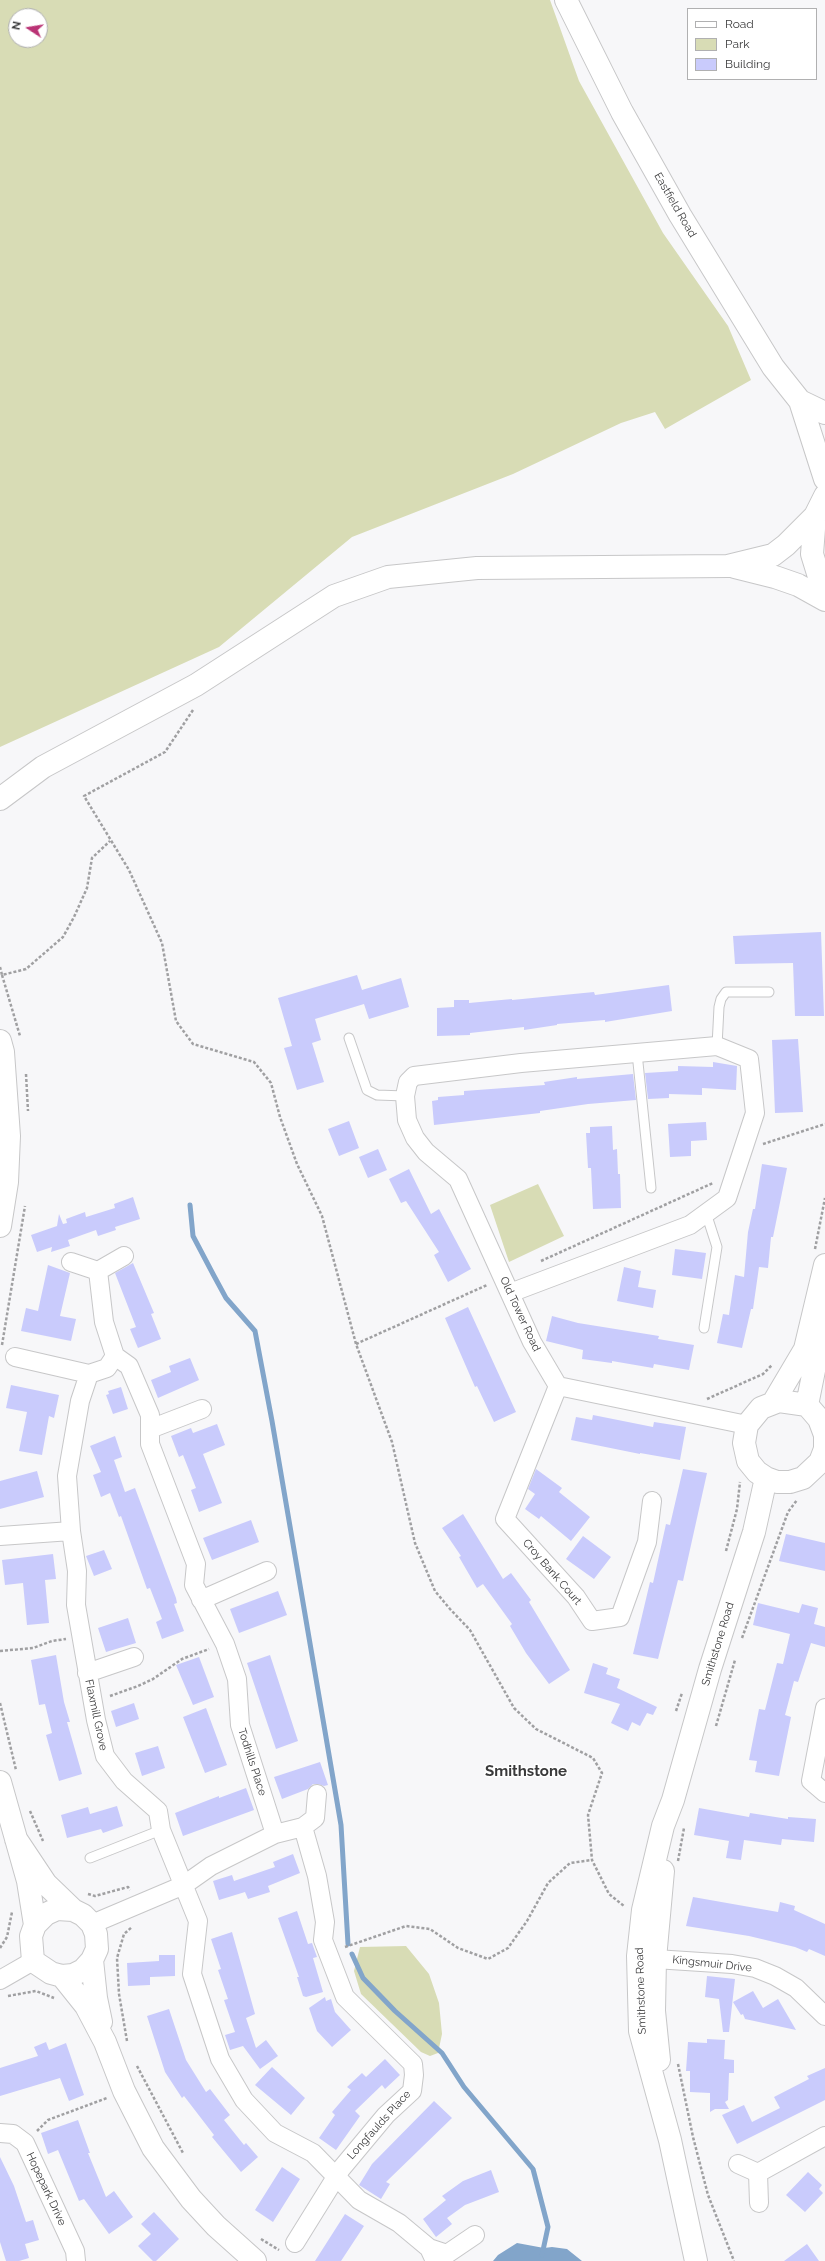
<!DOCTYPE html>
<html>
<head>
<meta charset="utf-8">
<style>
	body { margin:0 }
	#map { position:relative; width:825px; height:2261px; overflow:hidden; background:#f7f7f9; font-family:Raleway,sans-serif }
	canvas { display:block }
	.legend { position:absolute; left:687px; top:8px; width:130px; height:72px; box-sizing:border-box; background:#fff; border:1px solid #b0b0b1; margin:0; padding:5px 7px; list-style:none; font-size:12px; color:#3a3a3b }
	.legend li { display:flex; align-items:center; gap:8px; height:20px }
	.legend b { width:20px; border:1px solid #b0b0b1 }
	.north { position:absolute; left:8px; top:8px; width:40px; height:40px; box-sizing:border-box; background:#fff; border:1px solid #b0b0b1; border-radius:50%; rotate:282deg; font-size:11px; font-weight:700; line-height:16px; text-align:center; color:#3a3a3b }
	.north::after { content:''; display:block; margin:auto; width:14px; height:18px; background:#ba3375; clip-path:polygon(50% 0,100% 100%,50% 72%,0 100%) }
</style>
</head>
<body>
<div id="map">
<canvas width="825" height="2261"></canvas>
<ul class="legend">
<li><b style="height:5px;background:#fff"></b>Road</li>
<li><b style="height:11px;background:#d8dcb5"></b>Park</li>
<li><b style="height:11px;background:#c9cbfc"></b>Building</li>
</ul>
<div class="north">N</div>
</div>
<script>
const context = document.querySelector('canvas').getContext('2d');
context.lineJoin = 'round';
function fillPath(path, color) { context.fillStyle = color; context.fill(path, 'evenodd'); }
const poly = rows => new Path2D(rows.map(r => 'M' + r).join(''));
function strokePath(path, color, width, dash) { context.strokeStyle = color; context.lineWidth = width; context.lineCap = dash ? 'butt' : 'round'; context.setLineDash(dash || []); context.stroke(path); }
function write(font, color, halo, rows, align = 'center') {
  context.font = font + ' Raleway,sans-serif'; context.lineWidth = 3; context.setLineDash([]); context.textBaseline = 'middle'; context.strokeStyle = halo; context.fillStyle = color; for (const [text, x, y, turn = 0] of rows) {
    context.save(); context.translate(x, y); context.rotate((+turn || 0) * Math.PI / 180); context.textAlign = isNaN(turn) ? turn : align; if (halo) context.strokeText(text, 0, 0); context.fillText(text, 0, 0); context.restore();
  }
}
fillPath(poly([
	[0,0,550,0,579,81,663,233,728,326,751,380,665,429,655,412,621,423,513,474,352,537,219,647,0,747],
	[16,16,40,16,40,40,16,40],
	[538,1184,564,1236,509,1262,490,1205],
	[406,1946,429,1974,439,2003,442,2034,438,2053,430,2056,421,2052,361,1994,354,1971,360,1947]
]), '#d8dcb5');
fillPath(poly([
	[517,2243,544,2248,552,2247,567,2249,582,2261,493,2261,498,2255]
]), '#82a5ca');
strokePath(poly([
	[190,1205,193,1236,213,1274,226,1298,255,1331,272,1421,341,1825,348,1944],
	[352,1954,363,1978,395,2011,442,2053,464,2087,533,2169,548,2227,542,2255]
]), '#82a5ca', 5);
fillPath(poly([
	[821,932,824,1016,795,1016,793,963,735,964,733,936],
	[357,975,362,990,401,978,409,1007,369,1019,364,1004,315,1019,321,1040,312,1043,324,1082,297,1090,284,1048,292,1046,278,998],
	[669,985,672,1011,605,1022,605,1020,557,1024,557,1025,524,1030,524,1027,470,1033,470,1035,437,1036,437,1008,454,1007,454,1000,469,1000,469,1003,512,999,512,1000,594,992,595,995],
	[798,1039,803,1112,775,1113,772,1040],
	[713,1062,737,1066,736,1090,702,1088,702,1095,669,1094,669,1098,648,1099,645,1073,678,1071,678,1066,713,1067],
	[633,1074,636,1100,588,1104,540,1111,540,1113,434,1125,432,1101,438,1100,438,1097,464,1095,464,1091,545,1085,544,1082,577,1077,577,1079],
	[349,1121,359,1148,339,1156,328,1129],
	[706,1122,707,1140,691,1141,691,1156,670,1157,668,1124],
	[612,1126,613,1150,617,1149,618,1174,620,1174,621,1208,593,1209,591,1168,588,1168,586,1133,590,1133,590,1127],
	[378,1149,387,1170,368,1178,359,1157],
	[762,1164,787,1168,773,1237,771,1237,768,1268,759,1267,753,1309,751,1309,742,1348,717,1343,723,1314,729,1315,735,1275,744,1277,748,1232,753,1209,755,1209],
	[409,1169,431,1214,439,1209,471,1269,448,1282,434,1255,439,1252,406,1201,401,1203,389,1179],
	[133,1197,140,1219,115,1227,116,1230,98,1236,96,1230,68,1240,70,1246,51,1252,52,1247,37,1252,31,1235,57,1226,59,1214,63,1224,67,1223,66,1219,85,1212,86,1217,115,1208,114,1204],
	[675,1249,706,1253,702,1279,672,1275],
	[133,1263,154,1313,151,1314,161,1339,138,1348,130,1329,136,1327,115,1273],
	[48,1265,70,1273,60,1316,76,1319,71,1341,21,1331,26,1308,38,1311],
	[624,1267,641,1271,638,1287,656,1290,653,1308,617,1301],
	[468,1307,516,1412,494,1422,477,1386,475,1387,445,1318],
	[552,1316,578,1323,659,1336,658,1339,694,1345,689,1370,654,1364,653,1368,612,1361,612,1363,582,1359,583,1350,546,1341],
	[190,1358,199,1380,158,1398,151,1380,171,1372,169,1366],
	[11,1385,59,1395,54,1418,49,1416,42,1455,19,1451,27,1412,6,1408],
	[121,1387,128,1409,113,1414,106,1395,109,1394,108,1391],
	[593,1415,653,1427,654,1422,686,1427,680,1460,640,1453,640,1454,571,1440,576,1417,592,1420],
	[217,1424,225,1445,203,1454,222,1503,199,1512,191,1490,196,1488,183,1455,179,1457,171,1436,191,1428,193,1433],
	[115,1436,122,1457,114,1460,125,1492,135,1488,176,1598,177,1603,174,1604,184,1631,162,1639,156,1622,162,1619,150,1588,147,1589,121,1516,119,1517,110,1493,101,1497,93,1475,101,1472,90,1446],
	[536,1469,562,1488,559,1492,590,1517,571,1541,541,1516,539,1519,525,1509,535,1494,528,1489],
	[683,1469,707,1473,683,1581,678,1580,658,1659,633,1654,650,1582,653,1583,666,1524,670,1525],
	[37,1471,44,1497,0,1509,0,1481],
	[463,1514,503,1579,511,1573,531,1600,529,1602,570,1670,549,1684,526,1653,510,1626,512,1624,483,1584,477,1588,459,1557,461,1556,442,1528],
	[251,1520,259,1542,212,1560,203,1538],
	[786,1534,825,1543,825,1571,779,1561],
	[583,1536,611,1557,594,1579,566,1559],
	[104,1550,112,1569,94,1576,86,1556],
	[53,1554,56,1579,45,1580,49,1623,27,1625,23,1583,5,1585,2,1560],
	[278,1591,287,1615,239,1633,230,1609],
	[758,1603,799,1613,802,1604,818,1608,814,1624,825,1627,825,1647,811,1643,798,1682,794,1681,785,1715,791,1717,779,1776,755,1772,757,1761,749,1760,759,1709,765,1710,777,1663,783,1664,790,1634,753,1625],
	[128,1618,136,1643,106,1652,98,1628],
	[56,1655,64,1702,70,1722,67,1722,82,1774,59,1781,46,1735,52,1733,45,1704,39,1705,31,1660],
	[270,1655,298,1741,276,1749,247,1663],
	[199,1657,214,1697,193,1705,176,1665],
	[593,1663,608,1668,606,1674,620,1679,617,1688,657,1707,653,1715,647,1713,640,1726,632,1722,628,1731,611,1723,620,1704,584,1693],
	[134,1703,139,1719,116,1727,111,1711],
	[206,1708,227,1765,205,1773,183,1717],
	[158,1746,165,1768,142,1776,135,1753],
	[320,1762,328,1785,324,1786,318,1784,313,1784,308,1789,282,1799,274,1777],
	[246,1788,254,1810,183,1836,175,1813,219,1796,219,1798],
	[117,1806,123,1826,103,1833,101,1829,67,1838,61,1815,88,1807,90,1814],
	[699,1808,749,1817,750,1813,788,1819,788,1817,816,1819,814,1842,782,1839,781,1845,744,1840,741,1860,726,1858,729,1841,694,1835],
	[293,1854,300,1873,268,1886,270,1892,248,1899,245,1892,219,1900,213,1881,232,1875,234,1881,275,1867,273,1862],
	[693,1897,778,1912,780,1902,795,1906,794,1910,825,1924,825,1956,809,1949,807,1952,795,1947,749,1936,686,1926],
	[297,1911,308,1944,312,1943,317,1957,313,1958,323,1992,306,1997,303,1996,297,1977,299,1977,278,1918],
	[232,1932,255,2014,246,2018,256,2048,266,2040,278,2056,260,2069,243,2046,230,2050,225,2035,235,2032,224,2000,228,1999,218,1970,221,1969,211,1939],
	[159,1955,175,1955,175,1976,150,1977,150,1985,128,1986,127,1963,159,1961],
	[707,1976,735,1979,729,2032,723,2032,719,1999,705,1997],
	[753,1991,763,2008,778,1999,796,2030,745,2019,743,2014,741,2015,733,2002],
	[325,1997,326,2001,331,1999,335,2012,351,2030,332,2047,317,2031,309,2008],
	[169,2009,186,2060,206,2092,210,2089,230,2115,224,2120,244,2145,246,2143,258,2157,241,2172,212,2137,214,2135,184,2096,182,2098,165,2072,147,2016],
	[707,2039,725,2040,724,2059,734,2060,734,2073,729,2073,728,2100,725,2102,729,2109,715,2109,710,2112,710,2093,690,2092,690,2071,686,2071,688,2042,707,2043],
	[46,2042,49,2050,66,2043,84,2095,69,2101,60,2078,0,2096,0,2068,38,2056,34,2047],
	[385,2059,400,2075,385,2089,382,2085,355,2111,360,2116,336,2150,319,2138,335,2115,332,2112,351,2090,347,2087,362,2073,366,2077],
	[272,2067,305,2098,291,2115,255,2085],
	[825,2068,825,2100,737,2144,722,2115,744,2105,752,2122,780,2108,774,2097,809,2079,807,2076],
	[434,2101,452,2118,386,2182,390,2184,381,2199,359,2185,372,2164],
	[78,2120,90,2153,88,2153,106,2197,114,2191,133,2217,109,2234,84,2199,79,2201,58,2150,48,2154,41,2133],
	[0,2157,14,2186,26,2222,33,2220,39,2240,25,2244,29,2258,19,2261,6,2261,0,2242],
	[282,2167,300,2179,273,2222,255,2210],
	[491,2170,499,2192,465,2205,447,2218,452,2224,436,2237,423,2219,446,2200,442,2196,463,2181],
	[808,2172,822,2185,819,2189,823,2193,805,2212,786,2195],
	[154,2212,179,2239,156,2261,153,2261,138,2246,151,2234,141,2224],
	[345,2214,364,2226,341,2261,315,2261],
	[807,2244,819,2261,784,2261]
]), '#c9cbfc');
const service = poly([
	[349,1038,367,1090,377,1095,405,1096],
	[717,1046,719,1007,721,999,726,992,769,992],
	[637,1053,651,1188],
	[704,1328,717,1247,706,1213],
	[90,1858,161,1830]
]);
const minor = poly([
	[71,1262,98,1271,104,1322,115,1356,129,1366,150,1415,150,1444,196,1564,194,1585,225,1644,237,1679,240,1725,275,1834],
	[98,1271,124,1256],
	[510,1293,690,1225,727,1198,755,1113,749,1059,717,1046,521,1063,414,1076,408,1082,405,1096,407,1120,415,1138,426,1152,458,1179,532,1342,558,1386,747,1425],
	[115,1356,107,1368,89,1374,80,1401,67,1476,71,1531,77,1571,76,1605,96,1720,105,1756,124,1781,158,1811,161,1830,198,1921,192,1974,220,2059,244,2100,275,2133,313,2153,359,2200,399,2223,429,2248,435,2261],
	[15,1357,89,1374],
	[558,1386,505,1519,576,1597,592,1621,620,1617,647,1542,652,1501],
	[150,1429,202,1409],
	[0,1536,71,1531],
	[201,1600,267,1571],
	[87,1673,134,1657],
	[825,1708,811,1781,825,1793],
	[92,1924,184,1885,211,1866,275,1834,303,1827,315,1818,317,1794],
	[647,1965,647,1961,655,1959,732,1964,755,1968,775,1976,796,1988,825,2016],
	[0,1980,33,1961],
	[0,2133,13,2134,25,2143,75,2251,76,2261],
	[738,2164,758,2173,759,2203],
	[758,2173,825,2136],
	[295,2243,341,2169,386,2115,412,2091,414,2075,413,2064,345,1997,323,1940,325,1922,317,1876,303,1827],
	[429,2248,447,2254,475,2235]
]);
const tertiary = poly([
	[566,0,622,112,680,215,773,367,800,401,825,479],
	[800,401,825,413],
	[0,1041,3,1052,9,1136,7,1182,0,1226],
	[773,1403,805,1349,825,1265],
	[807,1405,779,1401,761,1408,747,1425,744,1443,748,1461,757,1472,766,1478,777,1482,790,1482,803,1478,820,1462,825,1449,825,1435,819,1419,807,1405,825,1316],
	[0,1782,28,1881,35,1925],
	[16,1839,46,1884,73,1910,83,1915,92,1924,96,1934,97,1949,92,1960,83,1970,73,1975,62,1976,51,1973,33,1961,31,1936,35,1925,46,1914,57,1909,73,1910],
	[92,1960,96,1998,101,2022],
	[62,1976,86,2006,105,2042,124,2091,153,2148,191,2199,216,2226,255,2261],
	[659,2060,654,2011,655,1959,663,1871],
	[696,2261,670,2140,640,2031,638,1956,643,1910,663,1826,673,1800,710,1669,754,1532,766,1478]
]);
const secondary = poly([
	[825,496,815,516,812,554,820,580,825,587],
	[735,567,775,577,798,585,825,600],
	[0,799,43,767,196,685,334,596,388,577,477,568,728,566,773,555,786,545,815,516]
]);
strokePath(service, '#c7c7c8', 11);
strokePath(minor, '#c7c7c8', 20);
strokePath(tertiary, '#c7c7c8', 24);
strokePath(secondary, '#c7c7c8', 24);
strokePath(poly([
	[193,710,165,752,84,796,129,870,162,943,176,1021,193,1044,254,1062,271,1083,280,1117,297,1164,322,1216,356,1344,392,1442,415,1543,435,1591,450,1609,470,1630,514,1708,536,1729,593,1758,602,1773,588,1815,592,1860,609,1894,624,1906],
	[0,967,2,975,26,969,63,937,74,917,87,888,92,858,110,841],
	[2,975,20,1036],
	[26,1074,28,1111],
	[763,1144,825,1124],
	[815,1249,825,1198],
	[541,1261,713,1183],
	[356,1344,487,1285],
	[2,1345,25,1206],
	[707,1399,763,1374,772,1365],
	[726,1551,737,1509,740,1482],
	[742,1638,788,1512,797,1500],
	[0,1651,33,1648,52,1641,66,1639],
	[110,1696,138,1686,153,1679,182,1659,209,1649],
	[0,1703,16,1770],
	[676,1711,682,1693],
	[716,1726,735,1660],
	[30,1811,43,1841],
	[678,1861,684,1828],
	[88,1894,95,1896,128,1887,130,1890],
	[345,1947,406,1926,430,1929,458,1948,488,1959,508,1948,527,1921,548,1883,570,1863,592,1860],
	[0,1948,7,1937,12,1912],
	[8,1996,36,1991,54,1998],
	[127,2041,119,1994,117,1958,124,1934,132,1927],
	[678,2064,693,2137,708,2195,734,2261],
	[137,2066,183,2153],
	[37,2131,48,2120,107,2098],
	[261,2239,279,2250]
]), '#a0a0a2', 2.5, [3, 2]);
strokePath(service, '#fff', 9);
strokePath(minor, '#fff', 18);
strokePath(tertiary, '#fff', 22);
strokePath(secondary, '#fff', 22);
write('11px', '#3a3a3b', '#fff', [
	["Eastfield Road",675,205,60],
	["Old Tower Road",520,1314,65],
	["Croy Bank Court",552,1572,49],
	["Smithstone Road",718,1644,-73],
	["Flaxmill Grove",96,1715,78],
	["Todhills Place",252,1762,72],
	["Kingsmuir Drive",712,1964,6],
	["Smithstone Road",641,1991,-92],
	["Longfaulds Place",379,2125,-48],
	["Hopepark Drive",46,2189,65]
]);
write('bold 15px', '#3a3a3b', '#fff', [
	["Smithstone",526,1771]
]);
</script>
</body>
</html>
